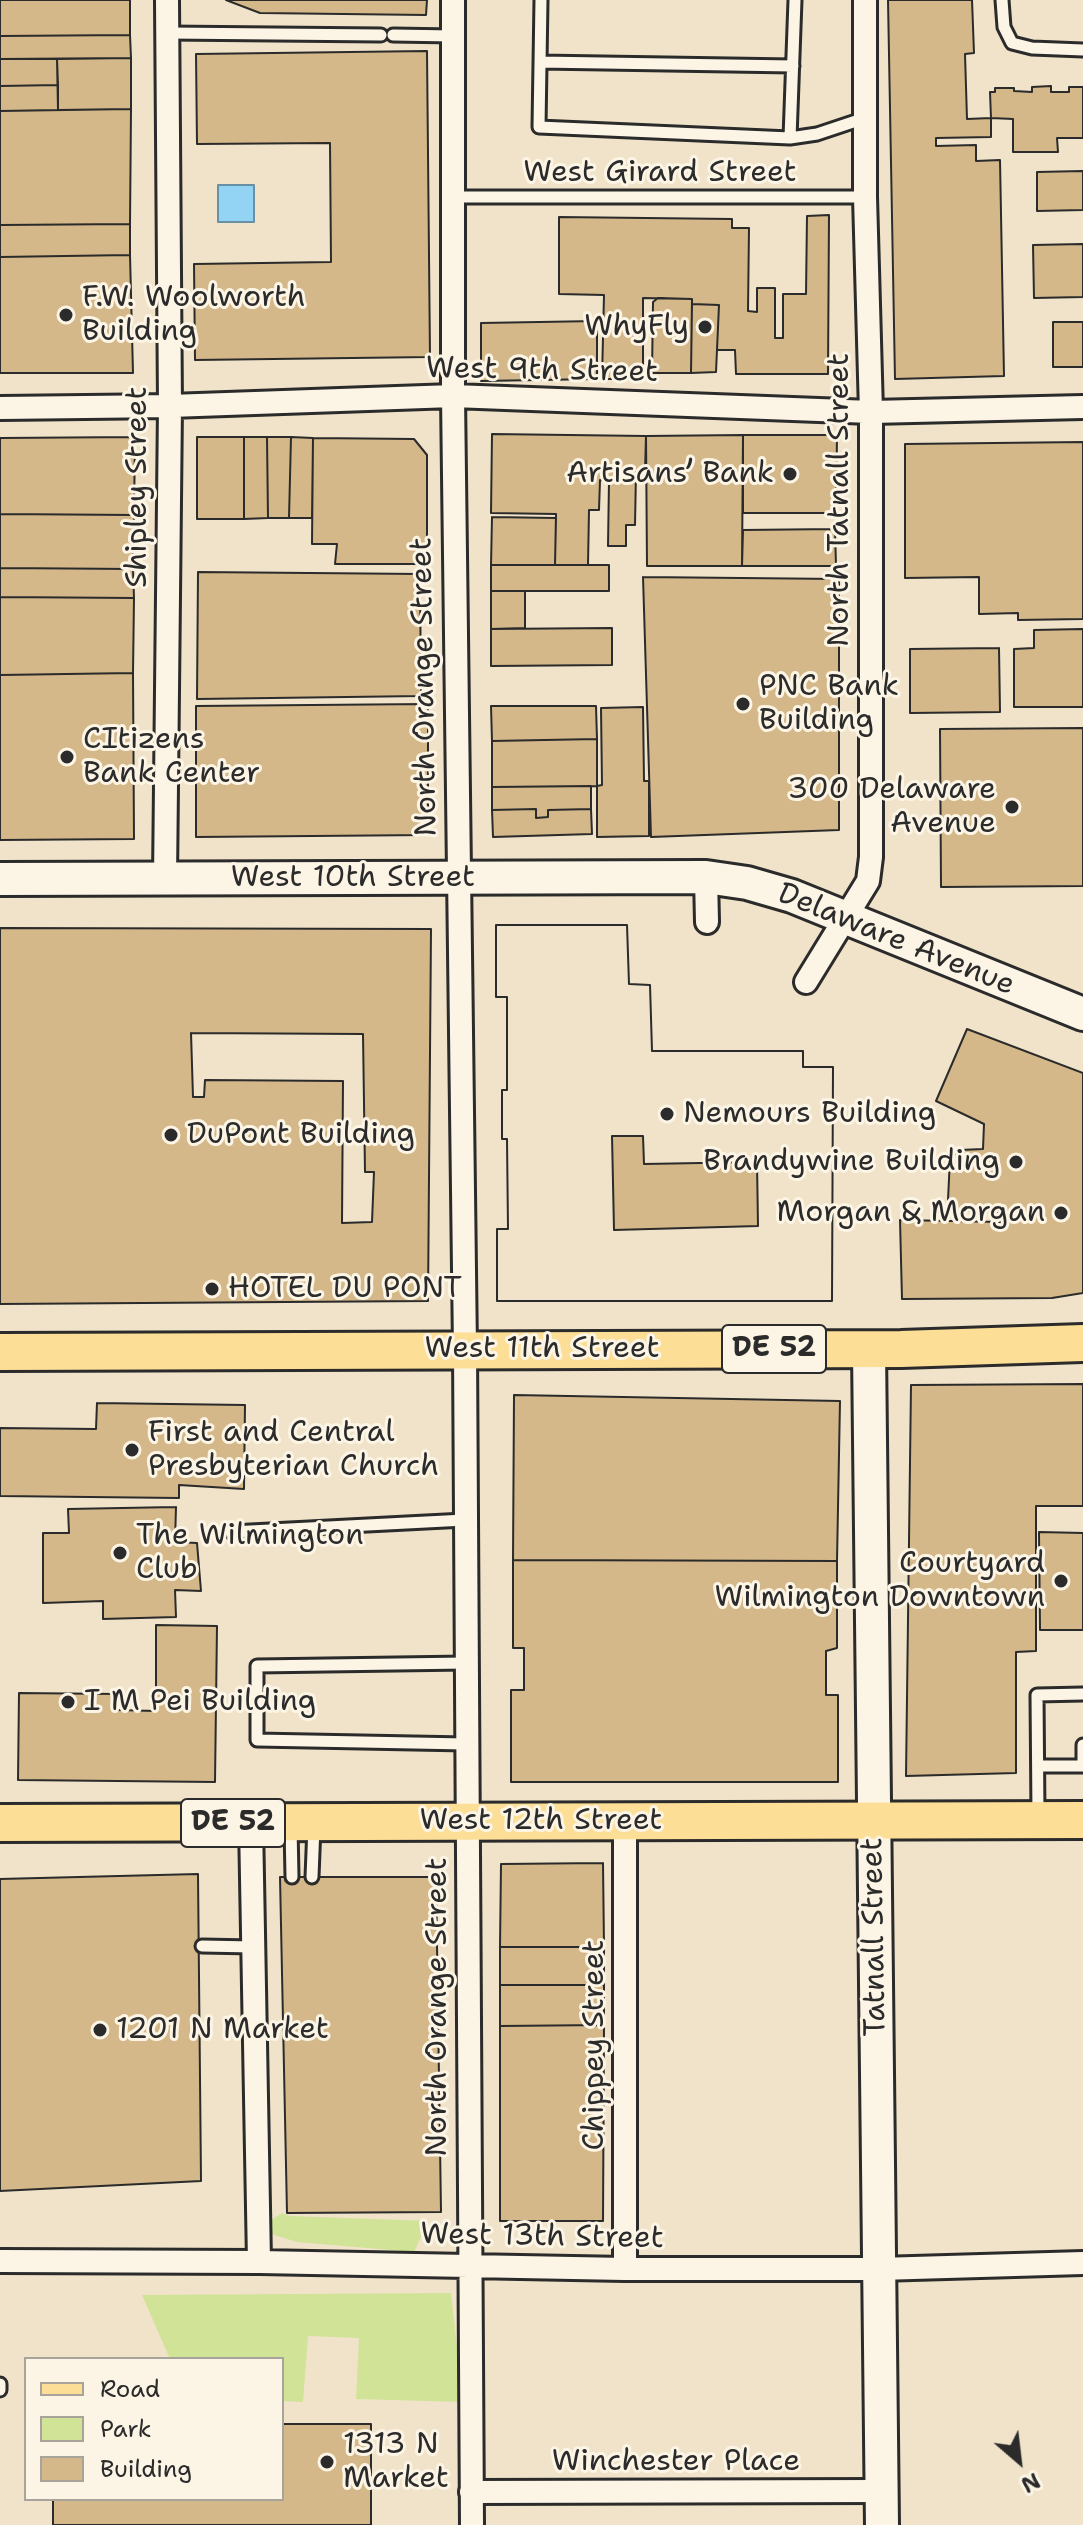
<!DOCTYPE html>
<html>
<head>
<meta charset="utf-8">
<style>
	body { margin:0 }
	#map { position:relative; width:1083px; height:2525px; overflow:hidden; background:#f0e3c9; font-family:"Shantell Sans",sans-serif }
	canvas { display:block }
	.legend { position:absolute; left:24px; top:2357px; width:260px; height:144px; box-sizing:border-box; background:#fcf5e5; border:2px solid #a8a49b; margin:0; padding:10px 14px; list-style:none; font-size:24px; color:#2b2b2b }
	.legend li { display:flex; align-items:center; gap:16px; height:40px }
	.legend b { width:40px; border:2px solid #a8a49b }
	.north { position:absolute; left:979px; top:2421px; width:80px; height:80px; -webkit-text-stroke:6px #fcf5e5; paint-order:stroke; rotate:152deg; font-size:22px; font-weight:700; line-height:32px; text-align:center; color:#2b2b2b }
	.north::after { content:''; display:block; margin:auto; width:28px; height:36px; background:#2b2b2b; clip-path:polygon(50% 0,100% 100%,50% 72%,0 100%) }
</style>
</head>
<body>
<div id="map">
<canvas width="1083" height="2525"></canvas>
<ul class="legend">
<li><b style="height:10px;background:#fcde96"></b>Road</li>
<li><b style="height:22px;background:#d0e397"></b>Park</li>
<li><b style="height:22px;background:#d5b889"></b>Building</li>
</ul>
<div class="north">N</div>
</div>
<script>
const context = document.querySelector('canvas').getContext('2d');
context.lineJoin = 'round';
function fillPath(path, color) { context.fillStyle = color; context.fill(path, 'evenodd'); }
const poly = rows => new Path2D(rows.map(r => 'M' + r).join(''));
function strokePath(path, color, width, dash) { context.strokeStyle = color; context.lineWidth = width; context.lineCap = dash ? 'butt' : 'round'; context.setLineDash(dash || []); context.stroke(path); }
function write(font, color, halo, rows, align = 'center') {
  context.font = font + ' "Shantell Sans",sans-serif'; context.lineWidth = 6; context.setLineDash([]); context.textBaseline = 'middle'; context.strokeStyle = halo; context.fillStyle = color; for (const [text, x, y, turn = 0] of rows) {
    context.save(); context.translate(x, y); context.rotate((+turn || 0) * Math.PI / 180); context.textAlign = isNaN(turn) ? turn : align; if (halo) context.strokeText(text, 0, 0); context.fillText(text, 0, 0); context.restore();
  }
}
fillPath(poly([
	[282,2213,290,2216,428,2221,414,2252,297,2242,271,2234,268,2222],
	[451,2293,463,2402,356,2399,359,2338,308,2336,303,2402,282,2401,282,2359,170,2359,142,2295]
]), '#d0e397');
const water = poly([
	[218,185,254,185,254,222,218,222,218,185]
]);
fillPath(water, '#93d3f4');
strokePath(water, '#6990a4', 2);
const building = poly([
	[0,0,130,0,130,35,0,36,0,0],
	[226,0,427,0,426,15,260,13,226,0],
	[888,0,972,0,974,53,965,54,967,119,991,118,991,137,936,138,936,146,976,145,976,161,1000,160,1004,376,895,379,888,0],
	[130,35,131,58,0,59,0,36,130,35],
	[427,51,430,357,195,360,194,264,331,262,330,143,197,144,196,54,427,51],
	[131,58,131,109,58,110,57,59,131,58],
	[0,59,57,59,58,85,0,86,0,59],
	[58,85,58,110,0,111,0,86,58,85],
	[1051,86,1051,92,1069,92,1069,87,1083,87,1083,138,1057,138,1058,152,1013,152,1013,119,991,118,990,92,995,92,995,88,1014,88,1014,91,1032,92,1032,87,1051,86],
	[131,109,130,224,0,225,0,111,131,109],
	[1083,171,1083,210,1037,211,1037,172,1083,171],
	[829,215,828,374,736,374,735,350,717,350,719,305,692,304,692,299,643,298,643,379,602,379,604,295,559,294,559,217,732,219,732,228,749,228,748,311,757,312,757,288,775,288,775,338,783,338,783,294,806,294,807,216,829,215],
	[130,224,130,255,0,257,0,225,130,224],
	[1083,244,1083,297,1034,298,1033,245,1083,244],
	[130,255,133,373,0,373,0,257,130,255],
	[658,298,692,299,691,373,652,373,653,302,658,298],
	[692,304,719,305,716,372,691,373,692,304],
	[597,321,597,379,481,381,481,323,597,321],
	[1053,322,1083,322,1083,367,1053,367,1053,322],
	[492,434,646,436,645,472,636,472,635,525,626,525,626,546,608,546,609,481,600,480,599,510,589,510,588,565,555,565,556,514,491,513,492,434],
	[743,435,837,435,836,513,743,513,743,435],
	[743,435,742,566,647,566,646,436,743,435],
	[135,437,134,515,0,514,0,438,135,437],
	[197,437,244,437,244,519,197,519,197,437],
	[244,437,267,437,268,518,244,519,244,437],
	[267,437,291,437,289,518,268,518,267,437],
	[291,437,313,438,312,518,289,518,291,437],
	[313,438,414,439,427,455,427,564,335,564,337,544,312,544,313,438],
	[1083,442,1083,619,1018,620,1018,613,979,614,979,577,905,578,905,444,1083,442],
	[0,514,134,515,133,569,0,568,0,514],
	[492,517,556,518,555,565,491,565,492,517],
	[835,529,836,566,742,566,743,530,835,529],
	[491,565,609,565,609,591,491,591,491,565],
	[0,568,133,569,134,598,0,597,0,568],
	[198,572,420,574,421,696,197,699,198,572],
	[643,577,839,579,839,830,651,837,643,577],
	[491,591,525,591,525,628,491,629,491,591],
	[0,597,134,598,133,673,0,675,0,597],
	[612,628,612,665,491,666,491,629,612,628],
	[1083,629,1083,707,1014,707,1014,649,1034,648,1034,630,1083,629],
	[999,648,1000,712,910,713,910,649,999,648],
	[133,673,134,839,0,840,0,675,133,673],
	[428,704,428,835,196,837,196,706,428,704],
	[491,706,596,706,597,739,492,741,491,706],
	[643,707,644,781,649,781,649,836,597,837,597,786,602,785,601,708,643,707],
	[1083,728,1083,886,941,887,940,729,1083,728],
	[597,739,597,786,492,787,492,741,597,739],
	[591,786,591,809,548,810,548,817,536,818,536,809,492,810,492,787,591,786],
	[536,809,536,818,548,817,548,810,591,809,592,834,493,837,492,810,536,809],
	[496,925,627,925,629,984,650,985,652,1051,803,1051,803,1067,833,1067,832,1301,497,1301,497,1229,508,1229,507,1139,502,1139,502,1090,507,1090,507,997,496,997,496,925],
	[612,1136,643,1136,644,1164,757,1162,758,1226,614,1230,612,1136],
	[496,925,627,925,629,984,650,985,652,1051,803,1051,803,1067,833,1067,832,1301,497,1301,497,1229,508,1229,507,1139,502,1139,502,1090,507,1090,507,997,496,997,496,925],
	[0,928,431,929,428,1301,0,1304,0,928],
	[191,1033,363,1034,365,1172,374,1172,372,1222,342,1223,343,1081,205,1080,204,1097,193,1097,191,1033],
	[967,1029,1083,1073,1083,1293,1052,1298,902,1299,900,1220,1002,1222,1002,1212,957,1210,948,1200,950,1158,960,1150,983,1149,984,1124,936,1101,967,1029],
	[1083,1384,1083,1506,1036,1506,1036,1651,1016,1652,1016,1773,906,1776,911,1385,1083,1384],
	[514,1395,840,1401,837,1561,513,1560,514,1395],
	[97,1403,245,1405,244,1489,179,1485,179,1498,0,1496,0,1428,96,1429,97,1403],
	[176,1507,175,1542,197,1543,201,1591,175,1590,176,1617,103,1619,103,1601,43,1603,43,1533,69,1533,68,1509,176,1507],
	[1039,1532,1083,1533,1083,1630,1040,1630,1039,1532],
	[513,1560,837,1561,837,1648,826,1651,826,1695,838,1695,838,1782,511,1782,511,1690,524,1690,524,1648,513,1648,513,1560],
	[156,1625,217,1626,215,1782,18,1780,19,1693,117,1694,117,1710,156,1711,156,1625],
	[603,1863,604,1947,500,1947,501,1864,603,1863],
	[198,1874,201,2181,0,2191,0,1879,198,1874],
	[280,1877,436,1877,441,2212,287,2213,280,1877],
	[500,1947,604,1947,604,1985,500,1985,500,1947],
	[500,1985,604,1985,604,2025,500,2026,500,1985],
	[604,2025,603,2221,500,2221,500,2026,604,2025],
	[282,2424,371,2424,371,2525,53,2525,53,2499,282,2499,282,2424]
]);
fillPath(building, '#d5b889');
strokePath(building, '#2b2b2b', 2);
const lane = poly([
	[541,0,539,127,790,138,795,0],
	[1002,0,1004,27,1012,43,1032,48,1083,50],
	[168,33,381,35],
	[393,35,454,36],
	[540,62,793,66],
	[790,138,817,134,865,118],
	[454,197,865,197],
	[231,1532,465,1520],
	[466,1663,257,1666,257,1740,466,1744],
	[1038,1766,1083,1766,1083,1745],
	[1038,1815,1037,1695,1083,1694],
	[291,1826,292,1877],
	[312,1877,314,1826],
	[202,1946,253,1947],
	[0,2384,0,2390]
]);
const street = poly([
	[453,0,453,396,465,1349,472,2525],
	[0,408,170,406,453,396,871,412,1083,407],
	[706,877,707,922],
	[165,879,170,406,167,0],
	[806,982,868,881,871,857,871,412,865,197,865,0],
	[625,1821,625,2269],
	[251,1823,259,2262],
	[0,2261,259,2262,625,2269,879,2269,1083,2263],
	[471,2492,881,2491]
]);
const secondary = poly([
	[0,879,706,877,747,883,792,896,1083,1014],
	[869,1349,882,2525]
]);
const primary = poly([
	[0,1352,901,1349,1083,1343],
	[0,1823,1083,1820]
]);
strokePath(lane, '#2b2b2b', 17);
strokePath(street, '#2b2b2b', 28);
strokePath(secondary, '#2b2b2b', 38);
strokePath(primary, '#2b2b2b', 42);
strokePath(lane, '#fcf5e5', 11);
strokePath(street, '#fcf5e5', 22);
strokePath(secondary, '#fcf5e5', 32);
strokePath(primary, '#fcde96', 36);
for (const [x, y, r, color] of [
	[66,315,8,"#2b2b2b"],
	[705,327,8,"#2b2b2b"],
	[790,474,8,"#2b2b2b"],
	[743,704,8,"#2b2b2b"],
	[67,757,8,"#2b2b2b"],
	[1012,807,8,"#2b2b2b"],
	[667,1114,8,"#2b2b2b"],
	[171,1135,8,"#2b2b2b"],
	[1016,1162,8,"#2b2b2b"],
	[1061,1213,8,"#2b2b2b"],
	[212,1289,8,"#2b2b2b"],
	[132,1450,8,"#2b2b2b"],
	[120,1553,8,"#2b2b2b"],
	[1061,1581,8,"#2b2b2b"],
	[68,1702,8,"#2b2b2b"],
	[100,2030,8,"#2b2b2b"],
	[327,2462,8,"#2b2b2b"]
]) { const dot = new Path2D(); dot.arc(x, y, r, 0, 2 * Math.PI); context.fillStyle = color; context.fill(dot); strokePath(dot, '#fcf5e5', 3); }
for (const [x, y, w] of [
	[774,1349,104],
	[233,1823,104]
]) { const box = new Path2D(); box.roundRect(x - w / 2, y - 24, w, 48, 6); context.fillStyle = '#fcf5e5'; context.fill(box); strokePath(box, '#2b2b2b', 2); }
write('bold 28px', '#2b2b2b', null, [
	["DE 52",774,1349],
	["DE 52",233,1823]
]);
write('30px', '#2b2b2b', '#fcf5e5', [
	["West Girard Street",660,173],
	["West 9th Street",542,371,1],
	["Shipley Street",138,487,-90],
	["North Tatnall Street",840,500,-90],
	["North Orange Street",425,687,-91],
	["West 10th Street",353,878],
	["Delaware Avenue",896,940,22],
	["West 11th Street",542,1349],
	["West 12th Street",541,1821],
	["Tatnall Street",875,1937,-91],
	["North Orange Street",438,2007,-90],
	["Chippey Street",595,2045,-90],
	["West 13th Street",542,2237,1],
	["Winchester Place",676,2462]
]);
write('30px', '#2b2b2b', '#fcf5e5', [
	["F.W. Woolworth",82,298],
	["Building",82,332],
	["WhyFly",689,327,"right"],
	["Artisans’ Bank",774,474,"right"],
	["PNC Bank",759,687],
	["Building",759,721],
	["CItizens",83,740],
	["Bank Center",83,774],
	["300 Delaware",996,790,"right"],
	["Avenue",996,824,"right"],
	["Nemours Building",683,1114],
	["DuPont Building",187,1135],
	["Brandywine Building",1000,1162,"right"],
	["Morgan & Morgan",1045,1213,"right"],
	["HOTEL DU PONT",228,1289],
	["First and Central",148,1433],
	["Presbyterian Church",148,1467],
	["The Wilmington",136,1536],
	["Club",136,1570],
	["Courtyard",1045,1564,"right"],
	["Wilmington Downtown",1045,1598,"right"],
	["I M Pei Building",84,1702],
	["1201 N Market",116,2030],
	["1313 N",343,2445],
	["Market",343,2479]
], 'left');
</script>
</body>
</html>
